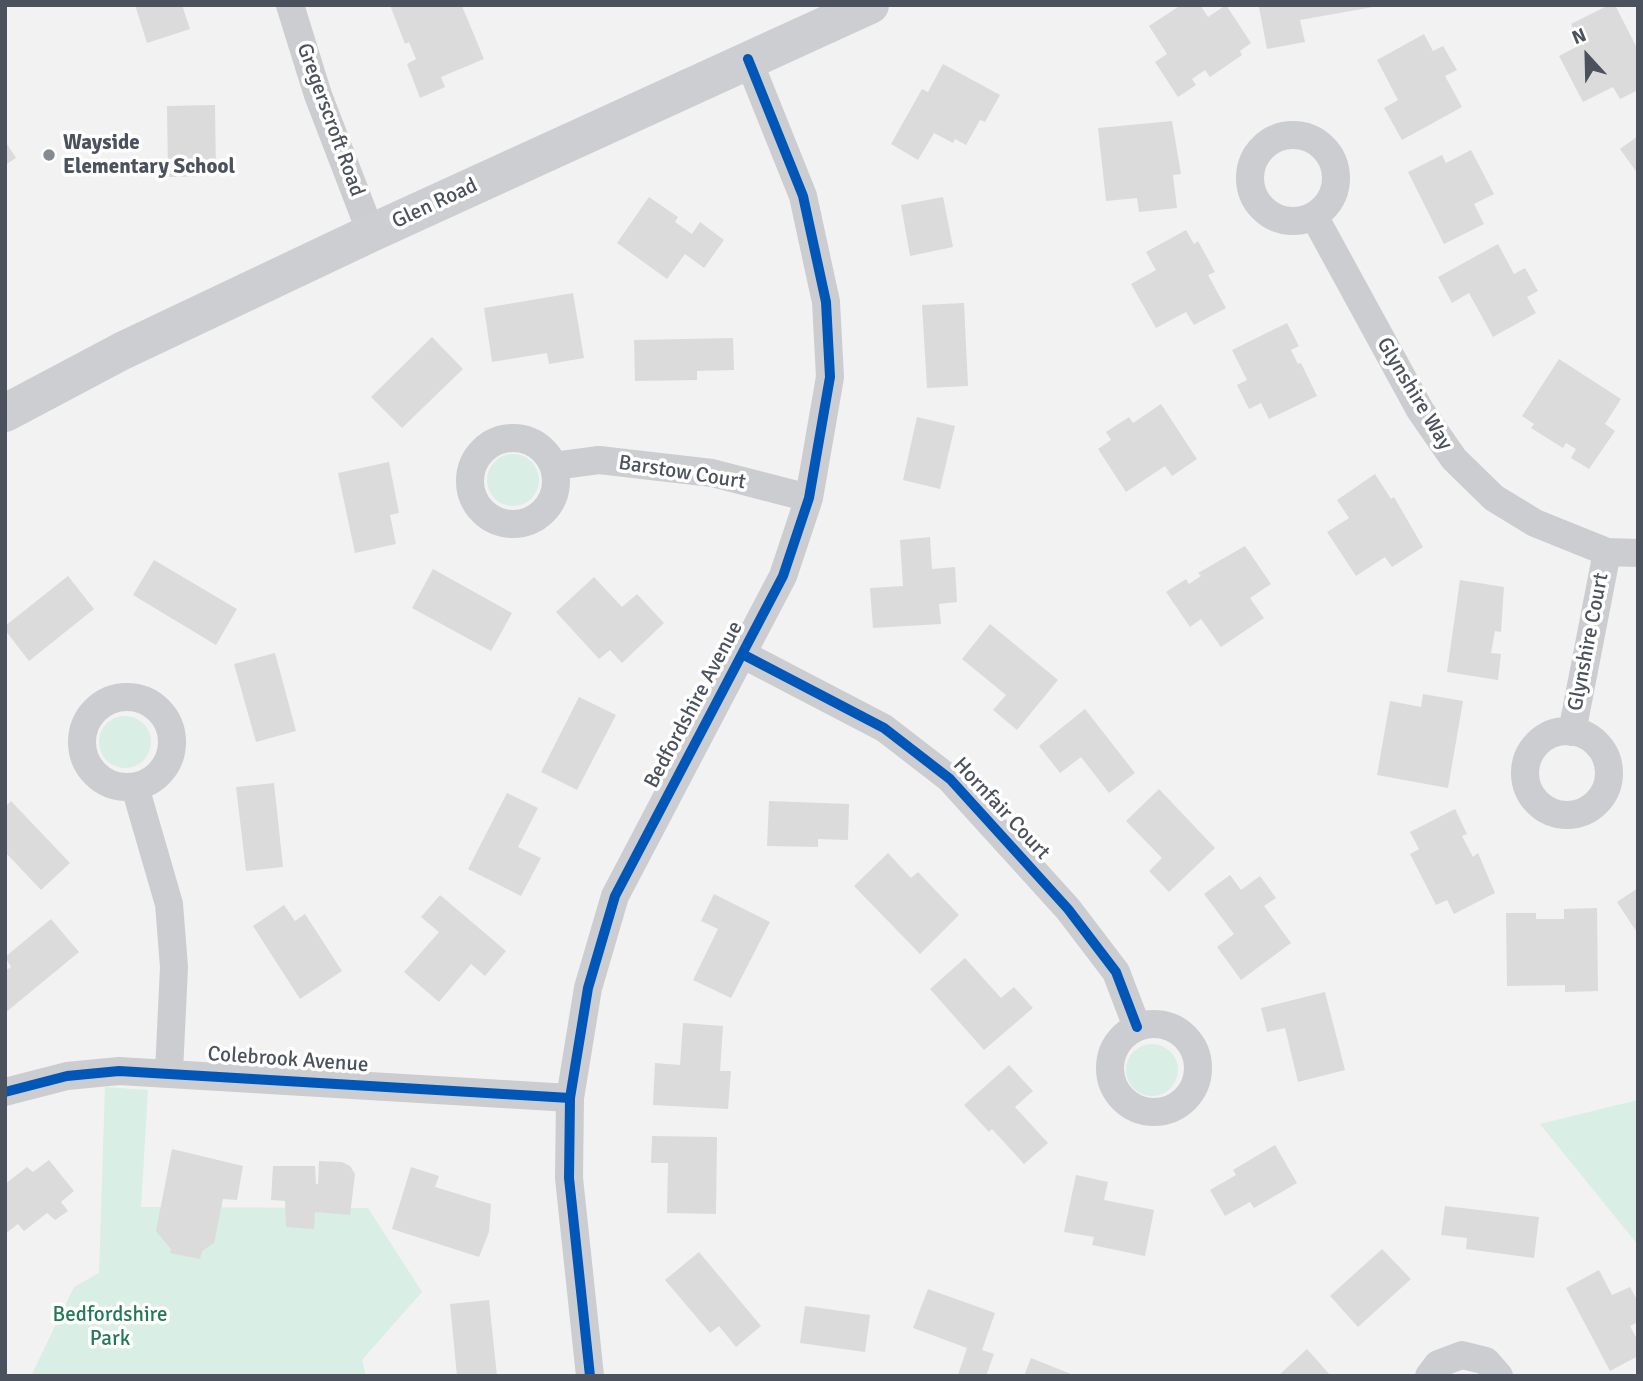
<!DOCTYPE html>
<html>
<head>
<meta charset="utf-8">
<style>
	body { margin:0 }
	#map { position:relative; width:1643px; height:1381px; overflow:hidden; background:#f2f2f2; font-family:Signika,sans-serif }
	canvas { display:block }
	.frame { position:absolute; inset:0; border:7px solid #4b525d; pointer-events:none }
	.north { position:absolute; left:1552px; top:21px; width:70px; height:70px; -webkit-text-stroke:5px #fff; paint-order:stroke; rotate:338deg; font-size:19px; font-weight:700; line-height:28px; text-align:center; color:#4b525d }
	.north::after { content:''; display:block; margin:auto; width:24px; height:32px; background:#4b525d; clip-path:polygon(50% 0,100% 100%,50% 72%,0 100%) }
</style>
</head>
<body>
<div id="map">
<canvas width="1643" height="1381"></canvas>
<div class="frame"></div>
<div class="north">N</div>
</div>
<script>
const context = document.querySelector('canvas').getContext('2d');
context.lineJoin = 'round';
function fillPath(path, color) { context.fillStyle = color; context.fill(path, 'evenodd'); }
const poly = rows => new Path2D(rows.map(r => 'M' + r).join(''));
function strokePath(path, color, width, dash) { context.strokeStyle = color; context.lineWidth = width; context.lineCap = dash ? 'butt' : 'round'; context.setLineDash(dash || []); context.stroke(path); }
function write(font, color, halo, rows, align = 'center') {
  context.font = font + ' Signika,sans-serif'; context.lineWidth = 7; context.setLineDash([]); context.textBaseline = 'middle'; context.strokeStyle = halo; context.fillStyle = color; for (const [text, x, y, turn = 0] of rows) {
    context.save(); context.translate(x, y); context.rotate((+turn || 0) * Math.PI / 180); context.textAlign = isNaN(turn) ? turn : align; if (halo) context.strokeText(text, 0, 0); context.fillText(text, 0, 0); context.restore();
  }
}
fillPath(poly([
	'487 480a26 26 0 1 1 52 0a26 26 0 1 1-52 0Z',
	'99 742a26 26 0 1 1 52 0a26 26 0 1 1-52 0Z',
	'1126 1070a26 26 0 1 1 52 0a26 26 0 1 1-52 0Z',
	[105,1087,148,1090,141,1207,368,1208,422,1292,362,1360,366,1376,31,1376,74,1287,99,1273],
	[1638,1100,1638,1245,1540,1124]
]), '#d9eee4');
fillPath(poly([
	[135,5,182,5,190,29,147,43],
	[390,5,462,6,484,59,441,77,445,87,420,98,407,64,416,59,409,42,405,44],
	[1181,5,1200,5,1208,17,1226,5,1251,43,1240,51,1242,55,1210,77,1205,70,1192,79,1196,85,1178,97,1155,62,1167,54,1149,26],
	[1269,5,1373,5,1373,7,1300,20,1305,42,1267,49,1259,7],
	[1609,5,1615,5,1638,50,1638,90,1620,99,1613,87,1583,102,1559,56,1582,44,1571,24],
	[1424,34,1433,51,1443,46,1457,70,1445,76,1462,107,1402,140,1384,108,1398,100,1377,60],
	[943,64,1000,95,985,122,980,120,966,145,955,139,953,143,934,133,918,160,891,144,922,89,928,92],
	[215,105,216,176,168,177,167,106],
	[1172,121,1181,174,1173,175,1177,208,1139,212,1137,198,1106,201,1098,128],
	[1638,136,1638,174,1620,149],
	[5,141,16,158,5,165],
	[1471,150,1494,194,1474,204,1484,224,1444,244,1408,172,1442,155,1446,163],
	[649,197,678,217,675,222,692,234,700,222,724,240,704,268,685,254,667,279,617,243],
	[943,197,953,247,910,256,901,205],
	[1186,230,1194,244,1198,241,1215,272,1208,275,1226,308,1194,325,1186,312,1156,328,1131,284,1156,270,1146,252],
	[1498,244,1514,274,1525,268,1538,291,1527,297,1536,313,1493,337,1469,293,1452,303,1438,277],
	[573,293,584,358,549,364,547,353,492,362,484,308],
	[964,303,968,386,927,388,922,305],
	[1287,323,1299,346,1291,350,1298,364,1301,363,1317,396,1269,419,1261,403,1249,409,1237,385,1247,380,1232,350],
	[432,337,463,369,402,428,371,397],
	[733,338,734,370,697,371,697,380,635,381,634,340],
	[1559,359,1621,399,1605,424,1615,431,1589,469,1571,458,1576,449,1566,443,1563,448,1531,428,1534,424,1522,416],
	[1161,404,1197,459,1172,476,1165,466,1126,492,1098,449,1111,440,1106,432,1129,417,1133,423],
	[917,417,955,426,940,489,903,480],
	[389,462,399,513,390,515,396,544,355,553,338,473],
	[1375,474,1391,499,1394,497,1423,547,1392,567,1385,557,1356,576,1327,532,1349,518,1337,500],
	[930,537,932,569,955,567,957,602,939,604,941,624,873,628,870,588,903,586,900,540],
	[1245,546,1271,584,1250,598,1264,618,1221,647,1201,619,1190,627,1166,592,1186,579,1189,584,1201,576,1198,573],
	[154,560,237,609,216,645,133,595],
	[433,569,512,613,491,651,412,608],
	[68,576,94,609,29,661,5,630,5,626],
	[594,577,622,607,637,594,664,623,622,663,610,650,599,659,556,612],
	[1460,580,1504,587,1501,632,1495,631,1491,653,1501,654,1498,680,1447,672],
	[990,624,1058,680,1017,730,993,710,1006,695,962,659],
	[275,653,296,731,256,742,234,664],
	[1423,694,1463,701,1448,788,1377,775,1390,701,1421,707],
	[579,697,616,715,577,790,541,772],
	[1085,709,1135,773,1109,793,1081,757,1060,773,1039,746],
	[274,783,283,867,246,871,236,787],
	[1159,789,1215,848,1169,892,1149,871,1162,858,1126,821],
	[507,793,538,808,518,847,541,858,521,896,468,869],
	[11,801,70,863,41,890,5,852,5,807],
	[769,801,849,804,848,840,818,839,818,847,767,846],
	[1455,809,1467,834,1462,836,1473,857,1478,853,1495,893,1454,914,1447,900,1436,905,1410,854,1419,849,1410,832],
	[888,853,911,878,918,872,959,915,920,954,854,886],
	[1230,875,1241,890,1260,876,1276,898,1264,906,1291,943,1241,980,1217,947,1234,934,1204,894],
	[1638,888,1638,934,1617,902],
	[714,894,770,922,731,998,693,980,718,929,701,921],
	[440,895,506,951,485,976,471,964,439,1002,404,972,439,932,421,917],
	[284,905,295,921,305,914,342,971,300,999,253,926],
	[1597,908,1598,991,1565,992,1565,985,1507,986,1506,913,1536,913,1536,919,1564,919,1564,909],
	[51,919,79,952,5,1013,5,971,11,967,5,957],
	[965,958,1001,998,1014,987,1033,1008,984,1050,930,989],
	[1325,992,1345,1070,1298,1082,1285,1028,1267,1032,1261,1008],
	[683,1023,723,1026,720,1071,731,1071,728,1109,653,1105,655,1063,680,1065],
	[1009,1065,1033,1091,1015,1107,1048,1143,1024,1164,992,1129,989,1132,964,1105],
	[652,1136,717,1137,716,1214,667,1213,668,1163,651,1163],
	[1275,1145,1297,1183,1254,1208,1250,1202,1225,1216,1210,1190,1236,1175,1233,1170],
	[172,1149,243,1166,237,1200,223,1199,214,1243,202,1251,200,1259,170,1253,171,1249,156,1231],
	[49,1160,74,1191,61,1202,68,1211,55,1220,47,1213,24,1231,18,1224,5,1234,5,1184,27,1167,33,1172],
	[319,1161,342,1162,350,1166,355,1174,350,1215,315,1212,314,1229,286,1227,285,1201,271,1200,273,1166,315,1166,316,1184,318,1184],
	[411,1167,439,1176,435,1187,491,1204,489,1232,479,1257,392,1229],
	[1076,1175,1108,1182,1104,1200,1154,1210,1145,1256,1092,1245,1094,1237,1064,1232],
	[1445,1206,1539,1217,1534,1258,1466,1249,1467,1238,1441,1235],
	[1382,1249,1411,1279,1358,1327,1330,1296],
	[699,1252,761,1326,736,1347,719,1326,710,1333,665,1280],
	[1599,1270,1612,1295,1630,1287,1638,1302,1638,1322,1630,1326,1638,1341,1638,1356,1610,1371,1566,1288],
	[928,1289,995,1313,982,1350,994,1354,986,1376,958,1375,967,1348,913,1328],
	[489,1300,497,1376,457,1376,450,1304],
	[805,1306,870,1315,865,1352,800,1343],
	[1307,1349,1331,1376,1278,1376],
	[1031,1358,1076,1376,1024,1376]
]), '#dbdbdc');
strokePath(poly([
	[290,5,318,95,371,233],
	'1250 178a43 43 0 1 1 86 0a43 43 0 1 1-86 0Z',
	[1314,216,1420,410,1454,459,1494,498,1535,523,1607,552,1638,553],
	'470 481a43 43 0 1 1 86 0a43 43 0 1 1-86 0Z',
	[554,466,599,460,712,473,809,498],
	[744,655,884,728,950,779,1068,909,1116,972,1137,1027],
	'82 742a45 45 0 1 1 90 0a45 45 0 1 1-90 0Z',
	'1525 773a42 42 0 1 1 84 0a42 42 0 1 1-84 0Z',
	[1572,732,1607,552],
	[135,787,169,904,174,967,169,1072],
	'1110 1068a44 44 0 1 1 88 0a44 44 0 1 1-88 0Z',
	[5,1092,67,1076,119,1071,570,1098],
	[590,1376,569,1178,570,1098,588,988,615,896,783,576,809,498,830,377,826,302,803,196,748,59],
	[1429,1376,1438,1364,1462,1355,1486,1361,1499,1376]
]), '#cccdd0', 28);
strokePath(poly([
	[5,413,122,351,371,233,870,5]
]), '#cdced1', 38);
strokePath(poly([
	[744,655,884,728,950,779,1068,909,1116,972,1137,1027],
	[5,1092,67,1076,119,1071,570,1098],
	[590,1376,569,1178,570,1098,588,988,615,896,783,576,809,498,830,377,826,302,803,196,748,59]
]), '#0057b8', 10);
for (const [x, y, r, color] of [
	[49,155,7,"#858a91"]
]) { const dot = new Path2D(); dot.arc(x, y, r, 0, 2 * Math.PI); context.fillStyle = color; context.fill(dot); strokePath(dot, '#fff', 2.5); }
write('21px', '#4b525d', '#fff', [
	["Gregerscroft Road",330,120,70],
	["Glen Road",435,204,-25],
	["Glynshire Way",1414,394,59],
	["Barstow Court",682,473,9],
	["Glynshire Court",1589,642,-79],
	["Bedfordshire Avenue",694,705,-62],
	["Hornfair Court",1001,809,47],
	["Colebrook Avenue",288,1060,4]
]);
write('bold 21px', '#4b525d', '#fff', [
	["Wayside",63,143],
	["Elementary School",63,167]
], 'left');
write('21px', '#227857', '#fff', [
	["Bedfordshire",110,1315],
	["Park",110,1339]
]);
</script>
</body>
</html>
